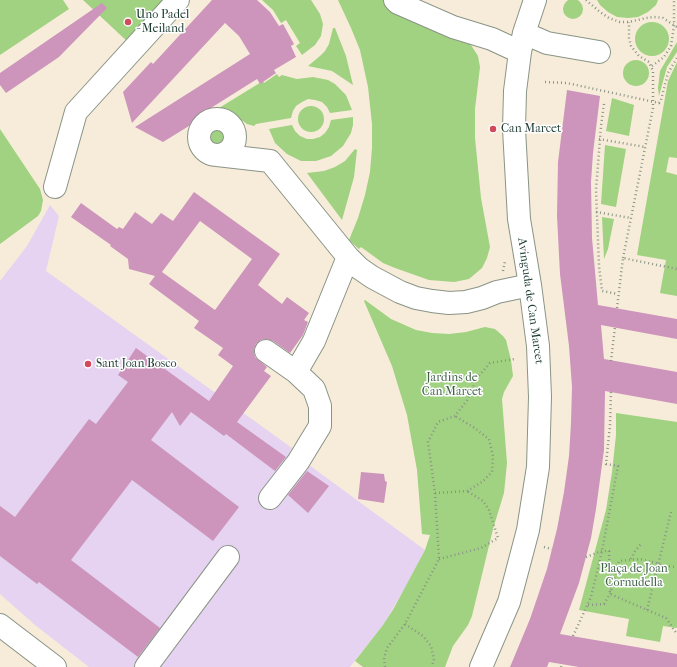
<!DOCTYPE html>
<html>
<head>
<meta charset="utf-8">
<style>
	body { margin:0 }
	canvas { display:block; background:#f6ecd9 }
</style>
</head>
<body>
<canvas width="677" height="667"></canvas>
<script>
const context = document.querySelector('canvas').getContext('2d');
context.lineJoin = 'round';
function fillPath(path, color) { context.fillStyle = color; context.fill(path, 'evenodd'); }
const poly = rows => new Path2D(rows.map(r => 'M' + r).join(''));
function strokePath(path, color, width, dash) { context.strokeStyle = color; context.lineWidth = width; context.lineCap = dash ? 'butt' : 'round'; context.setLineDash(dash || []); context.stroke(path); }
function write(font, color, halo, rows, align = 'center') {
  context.font = font + ' "IM FELL French Canon",serif'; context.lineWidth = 3; context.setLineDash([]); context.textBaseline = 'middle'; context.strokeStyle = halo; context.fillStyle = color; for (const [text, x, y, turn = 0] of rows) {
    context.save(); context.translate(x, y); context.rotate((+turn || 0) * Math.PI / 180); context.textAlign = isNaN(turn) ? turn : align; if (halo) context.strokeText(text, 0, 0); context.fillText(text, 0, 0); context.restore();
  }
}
fillPath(poly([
	[50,205,59,216,46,271,292,448,290,451,425,550,404,590,383,625,350,667,89,667,35,625,0,594,0,281,27,246]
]), '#e5d3f1');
fillPath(poly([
	'563 9a10 10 0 1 1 20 0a10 10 0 1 1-20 0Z',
	[0,0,63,0,69,9,0,55],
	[83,0,170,0,130,44],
	[262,0,311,0,320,14,323,24,321,36,315,45,302,55,296,46,300,43,286,20,281,23,273,10],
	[338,0,385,0,466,41,471,45,478,56,480,67,475,109,475,138,481,198,490,247,487,258,482,268,469,279,454,282,429,280,395,268,383,263,361,247,359,249,349,240,358,218,365,195,370,172,372,148,372,124,368,87,360,50,351,28],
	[597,0,658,0,656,5,648,12,638,17,628,18,617,17,608,12,600,5],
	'635 39a17 17 0 1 1 34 0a17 17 0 1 1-34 0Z',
	[333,28,335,28,346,56,353,85,332,71,308,66,320,56,325,51,329,44],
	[677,42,677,52,667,67,659,96,658,88,660,71],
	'623 73a13 13 0 1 1 26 0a13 13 0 1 1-26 0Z',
	[677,62,677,158,669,157,666,172,677,175,677,296,660,293,666,260,637,255,668,81],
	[277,74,279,77,282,75,297,79,313,77,328,80,335,84,346,95,352,110,330,113,327,107,322,102,315,100,308,99,302,102,296,106,293,111,291,118,256,124,254,126,247,124,230,112,219,108,263,81,264,83],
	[612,98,634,105,629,136,606,131],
	'298 119a13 13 0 1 1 26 0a13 13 0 1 1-26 0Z',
	[353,117,353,125,351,133,343,146,331,156,316,161,301,161,287,154,275,143,269,129,292,125,295,131,300,136,307,139,313,139,320,137,325,133,329,127,331,120],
	'205 135a12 12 0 1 1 24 0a12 12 0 1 1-24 0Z',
	[0,129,40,189,43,200,41,211,38,216,0,244],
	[605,145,626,149,616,207,601,204],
	[355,149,357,150,354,177,342,220,307,173,324,171,335,167,345,161],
	[602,217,614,219,608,249,604,259],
	[365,300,391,319,416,330,432,333,449,334,466,332,485,327,495,329,503,336,506,340,511,360,513,376,504,392,502,399,507,463,504,493,493,529,472,616,468,625,453,646,445,667,363,667,355,661,383,625,394,608,425,550,430,535,422,534,417,470,407,415,392,366,364,301],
	[616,413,677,422,677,628,663,626,660,642,626,636,629,619,579,610,606,510,612,472,616,435]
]), '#a0d281');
fillPath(poly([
	[212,0,257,0,270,12,279,26,283,24,294,44,291,46,296,57,274,70,276,73,260,84,257,79,195,118,197,121,163,142,135,127,250,54,239,36,225,23,132,123,123,92,151,62,153,64],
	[102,3,107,8,59,57,6,93,0,85,0,73],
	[567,90,600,96,593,153,591,182,592,238,598,305,677,319,677,339,601,325,604,359,677,372,677,404,605,391,604,450,596,509,591,538,579,583,560,634,677,654,677,667,579,667,549,662,547,667,510,667,530,619,547,569,557,529,564,492,569,456,571,423,572,387,569,346,560,274,557,216,558,162],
	[194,192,280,254,258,285,282,304,287,297,309,313,304,320,308,322,303,335,290,353,273,341,267,339,261,340,256,344,254,350,255,357,267,367,264,371,271,376,237,422,286,457,275,471,226,434,224,436,191,412,180,426,172,412,151,440,239,507,213,541,132,480,71,560,160,628,138,657,39,582,37,584,0,556,0,506,15,517,89,419,96,424,128,382,118,375,136,348,209,401,233,366,218,355,223,348,194,328,199,321,149,284,155,276,129,269,128,259,110,246,111,245,71,217,81,203,117,229,119,227,123,229,135,212,152,224,161,213,173,221],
	[200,221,252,259,215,310,162,272],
	[307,471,329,486,308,513,288,495],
	[361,472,384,474,385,481,387,482,384,503,358,499]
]), '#cd95bb');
const minor = poly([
	[395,0,398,3,453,27,492,39,520,52],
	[524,33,547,43,599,52],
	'199 137a18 18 0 1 1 36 0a18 18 0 1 1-36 0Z',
	[217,155,270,161,348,257,359,268,372,277,400,292,416,298,432,301,449,303,466,302,482,298,497,292,530,285],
	[55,187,76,112,178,0],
	[266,351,296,372,314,389,320,406,320,426,298,462,270,498],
	[296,372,314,341,348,257],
	[0,625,55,667],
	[146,667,228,557],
	[481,667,509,602,528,530,538,467,540,397,538,346,530,285,519,219,514,129,515,91,520,52,524,33,535,0]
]);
strokePath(minor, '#8a9486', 24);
strokePath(poly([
	[586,0,600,12,609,18,620,22,629,22,646,18,654,17,663,18,677,27],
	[652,66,664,57,671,46,674,26,674,0],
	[545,82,567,83,659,103,661,100,668,73,677,58],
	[604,104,601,126,596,190,599,266,602,291,618,294],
	[599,139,645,147],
	[596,212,631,218],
	[623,258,653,108,653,71,649,62,639,56,631,46,629,38,629,22],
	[503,271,505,261],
	[617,308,623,258,677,269,677,268],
	[611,361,615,327],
	[435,493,467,491,482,482,492,472,493,456,489,439,473,427,455,416],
	[544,547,552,549],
	[586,557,602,551,609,551,610,594,666,618,677,634],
	[439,559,481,548,498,538,489,510,483,501,467,491],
	[631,559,635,551,642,543],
	[665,566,677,567],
	[588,605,604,604,610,594,619,561,640,559,652,562],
	[647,610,671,512],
	[405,624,423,636,431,646,434,659,432,667],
	[573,636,591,597,602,551,618,466,606,464,610,425,611,392],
	[385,667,384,658,387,648,405,624,439,559,435,493,428,442,438,422,455,416,468,399,477,378,490,363,515,359],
	[561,667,562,664]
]), '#8a9486', 2.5, [1, 3]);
strokePath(minor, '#fff', 22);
strokePath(poly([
	[652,562,665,566]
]), '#8a9486', 2.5, [1, 3]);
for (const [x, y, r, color] of [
	[128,22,4,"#d1495b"],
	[493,129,4,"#d1495b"],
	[88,364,4,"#d1495b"]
]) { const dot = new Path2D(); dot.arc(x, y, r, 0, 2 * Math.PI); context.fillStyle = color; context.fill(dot); strokePath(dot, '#fff', 1.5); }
write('12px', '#1f3d34', '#fff', [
	["Uno Padel",136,15],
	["- Meiland",136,29],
	["Can Marcet",501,129],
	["Sant Joan Bosco",96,364]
], 'left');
write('12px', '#1f3d34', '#fff', [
	["Avinguda de Can Marcet",530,301,82]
]);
write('12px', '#3f6247', '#fff', [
	["Jardins de",452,378],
	["Can Marcet",452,392],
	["Plaça de Joan",634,569],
	["Cornudella",634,583]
]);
</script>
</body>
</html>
